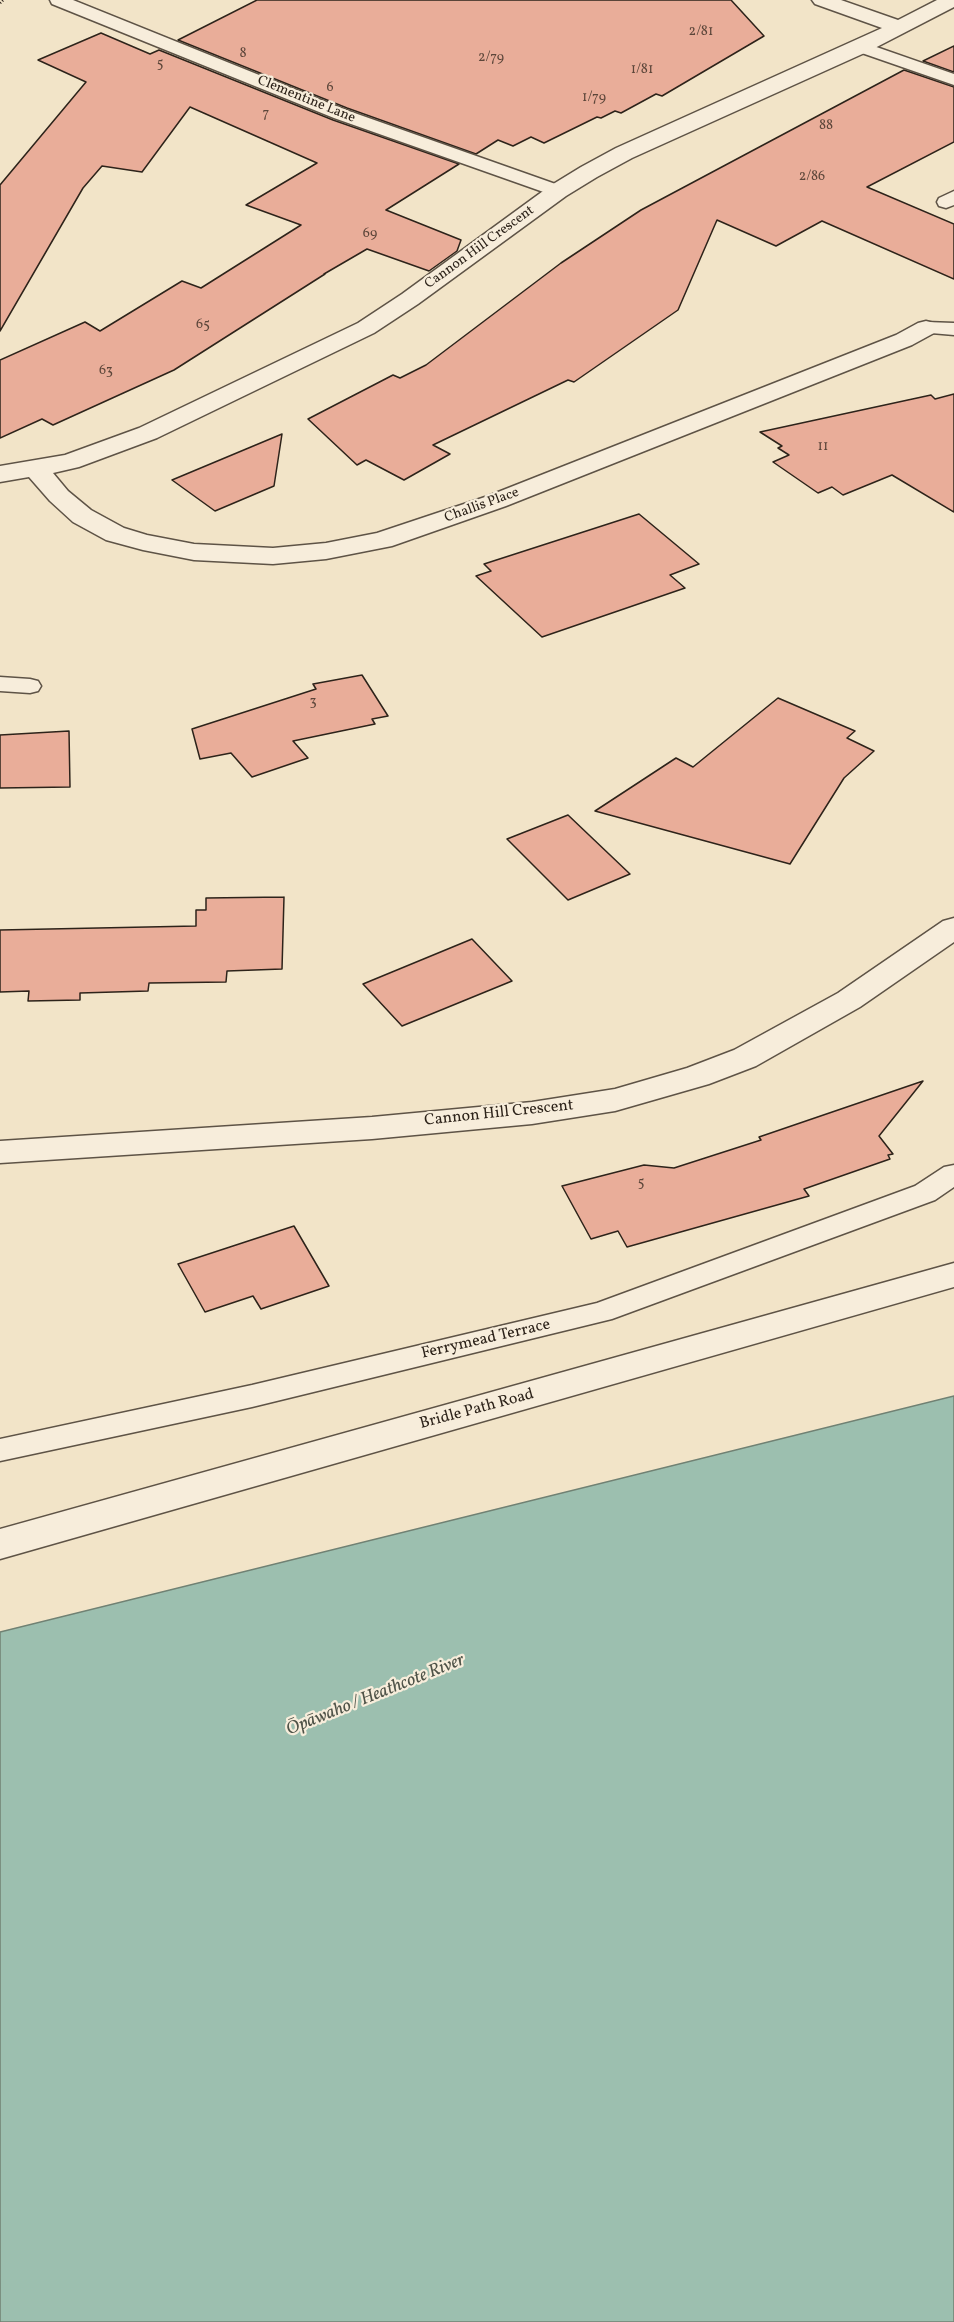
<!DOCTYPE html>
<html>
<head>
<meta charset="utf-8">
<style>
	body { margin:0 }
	canvas { display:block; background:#f2e4c8 }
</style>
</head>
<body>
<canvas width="954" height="2322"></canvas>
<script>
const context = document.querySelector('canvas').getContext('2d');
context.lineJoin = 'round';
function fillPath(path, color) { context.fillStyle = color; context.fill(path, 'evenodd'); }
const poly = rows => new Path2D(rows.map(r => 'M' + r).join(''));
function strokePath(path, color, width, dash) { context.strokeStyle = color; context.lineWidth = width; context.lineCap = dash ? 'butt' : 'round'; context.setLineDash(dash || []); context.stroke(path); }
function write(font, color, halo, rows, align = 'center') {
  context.font = font + ' Vollkorn,serif'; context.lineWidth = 4.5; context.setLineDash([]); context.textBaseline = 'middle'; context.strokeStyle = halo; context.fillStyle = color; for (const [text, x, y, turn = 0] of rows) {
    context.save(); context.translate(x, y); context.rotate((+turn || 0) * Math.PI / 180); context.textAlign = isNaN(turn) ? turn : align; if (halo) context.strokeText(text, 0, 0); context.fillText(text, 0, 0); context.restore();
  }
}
const water = poly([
	[954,1396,954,2322,0,2322,0,1632,954,1396]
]);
fillPath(water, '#9cbfaf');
strokePath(water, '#708173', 1.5);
const building = poly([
	[257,0,731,0,764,36,662,96,656,94,621,113,615,111,601,118,597,117,544,143,531,137,513,146,498,140,476,154,347,108,178,40,257,0],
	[101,33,150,54,159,50,333,120,459,164,386,210,461,240,457,251,429,271,367,249,324,274,325,274,174,370,53,425,42,419,0,438,0,360,85,322,100,331,182,281,201,288,301,225,246,205,317,163,190,107,142,172,102,166,83,188,0,331,0,185,86,82,38,60,101,33],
	[954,46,954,72,923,61,954,46],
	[904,70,954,87,954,142,867,187,954,224,954,279,822,221,776,246,717,220,678,310,574,382,568,380,433,445,450,454,404,480,366,460,357,465,308,419,393,375,400,378,426,365,561,263,641,210,904,70],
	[954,394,954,512,892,475,843,495,832,487,818,493,773,462,789,455,778,448,782,446,760,432,931,395,935,399,954,394],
	[282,434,274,486,215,511,172,480,282,434],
	[639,514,699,564,670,575,685,588,542,637,476,576,491,571,484,564,639,514],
	[362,675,388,716,372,719,375,724,293,741,308,758,252,777,231,753,200,759,192,729,316,689,313,684,362,675],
	[778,698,855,731,847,738,874,751,844,778,790,864,595,811,676,758,693,767,778,698],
	[69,731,70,787,0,788,0,735,69,731],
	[568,815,589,835,630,874,568,900,507,839,568,815],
	[284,897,282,969,227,971,226,982,149,983,148,991,80,993,80,1000,28,1001,29,991,0,992,0,930,196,926,196,910,206,910,206,898,284,897],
	[472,939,512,981,402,1026,363,984,472,939],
	[923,1081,879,1136,893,1154,888,1155,890,1159,804,1189,809,1196,627,1247,618,1231,591,1239,562,1186,644,1165,674,1168,761,1140,759,1137,923,1081],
	[294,1226,329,1286,261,1309,253,1296,205,1312,178,1264,294,1226]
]);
fillPath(building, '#e9ad99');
strokePath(building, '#2d231a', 1.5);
const service = poly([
	[50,0,73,0,346,110,564,187,567,191,564,195,558,197,552,195,334,118,52,4,50,0],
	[862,42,954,74,954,85,856,51,853,47,856,43,862,42],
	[954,191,954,205,946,208,939,206,937,202,939,198,954,191],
	[926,322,954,323,954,335,919,332,916,328,919,324,926,322],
	[0,677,30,679,38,681,41,686,38,691,30,693,0,691,0,677],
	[954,1165,954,1187,935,1200,612,1319,252,1407,0,1461,0,1439,252,1385,597,1303,915,1186,944,1167,954,1165]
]);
const minor = poly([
	[812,0,841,0,898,20,937,0,954,0,954,7,869,51,632,158,597,177,566,196,418,304,374,333,157,438,79,467,53,473,68,491,91,510,124,528,147,535,194,544,273,548,326,543,377,533,488,496,896,335,918,323,926,321,934,323,938,328,934,333,912,345,506,506,392,546,326,559,273,564,194,560,143,550,106,540,73,522,50,501,29,477,0,482,0,466,65,455,139,428,358,323,402,294,550,186,581,167,616,148,882,28,815,4,812,0],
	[954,918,954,942,860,1007,756,1066,709,1084,615,1111,532,1124,372,1139,0,1163,0,1141,372,1117,532,1102,615,1089,687,1068,734,1050,838,993,943,921,954,918]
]);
const tertiary = poly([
	[954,1263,954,1287,0,1559,0,1529,954,1263]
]);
strokePath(service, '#5e5346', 3);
strokePath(minor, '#5e5346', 3);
strokePath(tertiary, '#5e5346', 3);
strokePath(poly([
	[0,3,3,0]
]), '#2d231a', 3, [1, 2]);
fillPath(service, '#f7eddb');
fillPath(minor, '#f7eddb');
fillPath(tertiary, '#f7eddb');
write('14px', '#5c463a', null, [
	["2/81",701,32],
	["8",243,54],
	["2/79",491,58],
	["5",160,64],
	["1/81",642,70],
	["6",330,88],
	["1/79",594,98],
	["7",266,114],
	["88",826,126],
	["2/86",812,177],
	["69",370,234],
	["65",203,325],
	["63",106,371],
	["11",823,447],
	["3",313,702],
	["5",641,1183]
]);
write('14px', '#2d231a', '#f7eddb', [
	["Clementine Lane",306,100,22],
	["Cannon Hill Crescent",480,248,-36],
	["Challis Place",482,506,-20]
]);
write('16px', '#2d231a', '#f7eddb', [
	["Cannon Hill Crescent",499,1114,-6],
	["Ferrymead Terrace",486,1340,-13],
	["Bridle Path Road",477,1410,-15]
]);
write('italic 18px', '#4e5247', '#f7eddb', [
	["Ōpāwaho / Heathcote River",376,1696,-22]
]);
</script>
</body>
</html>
